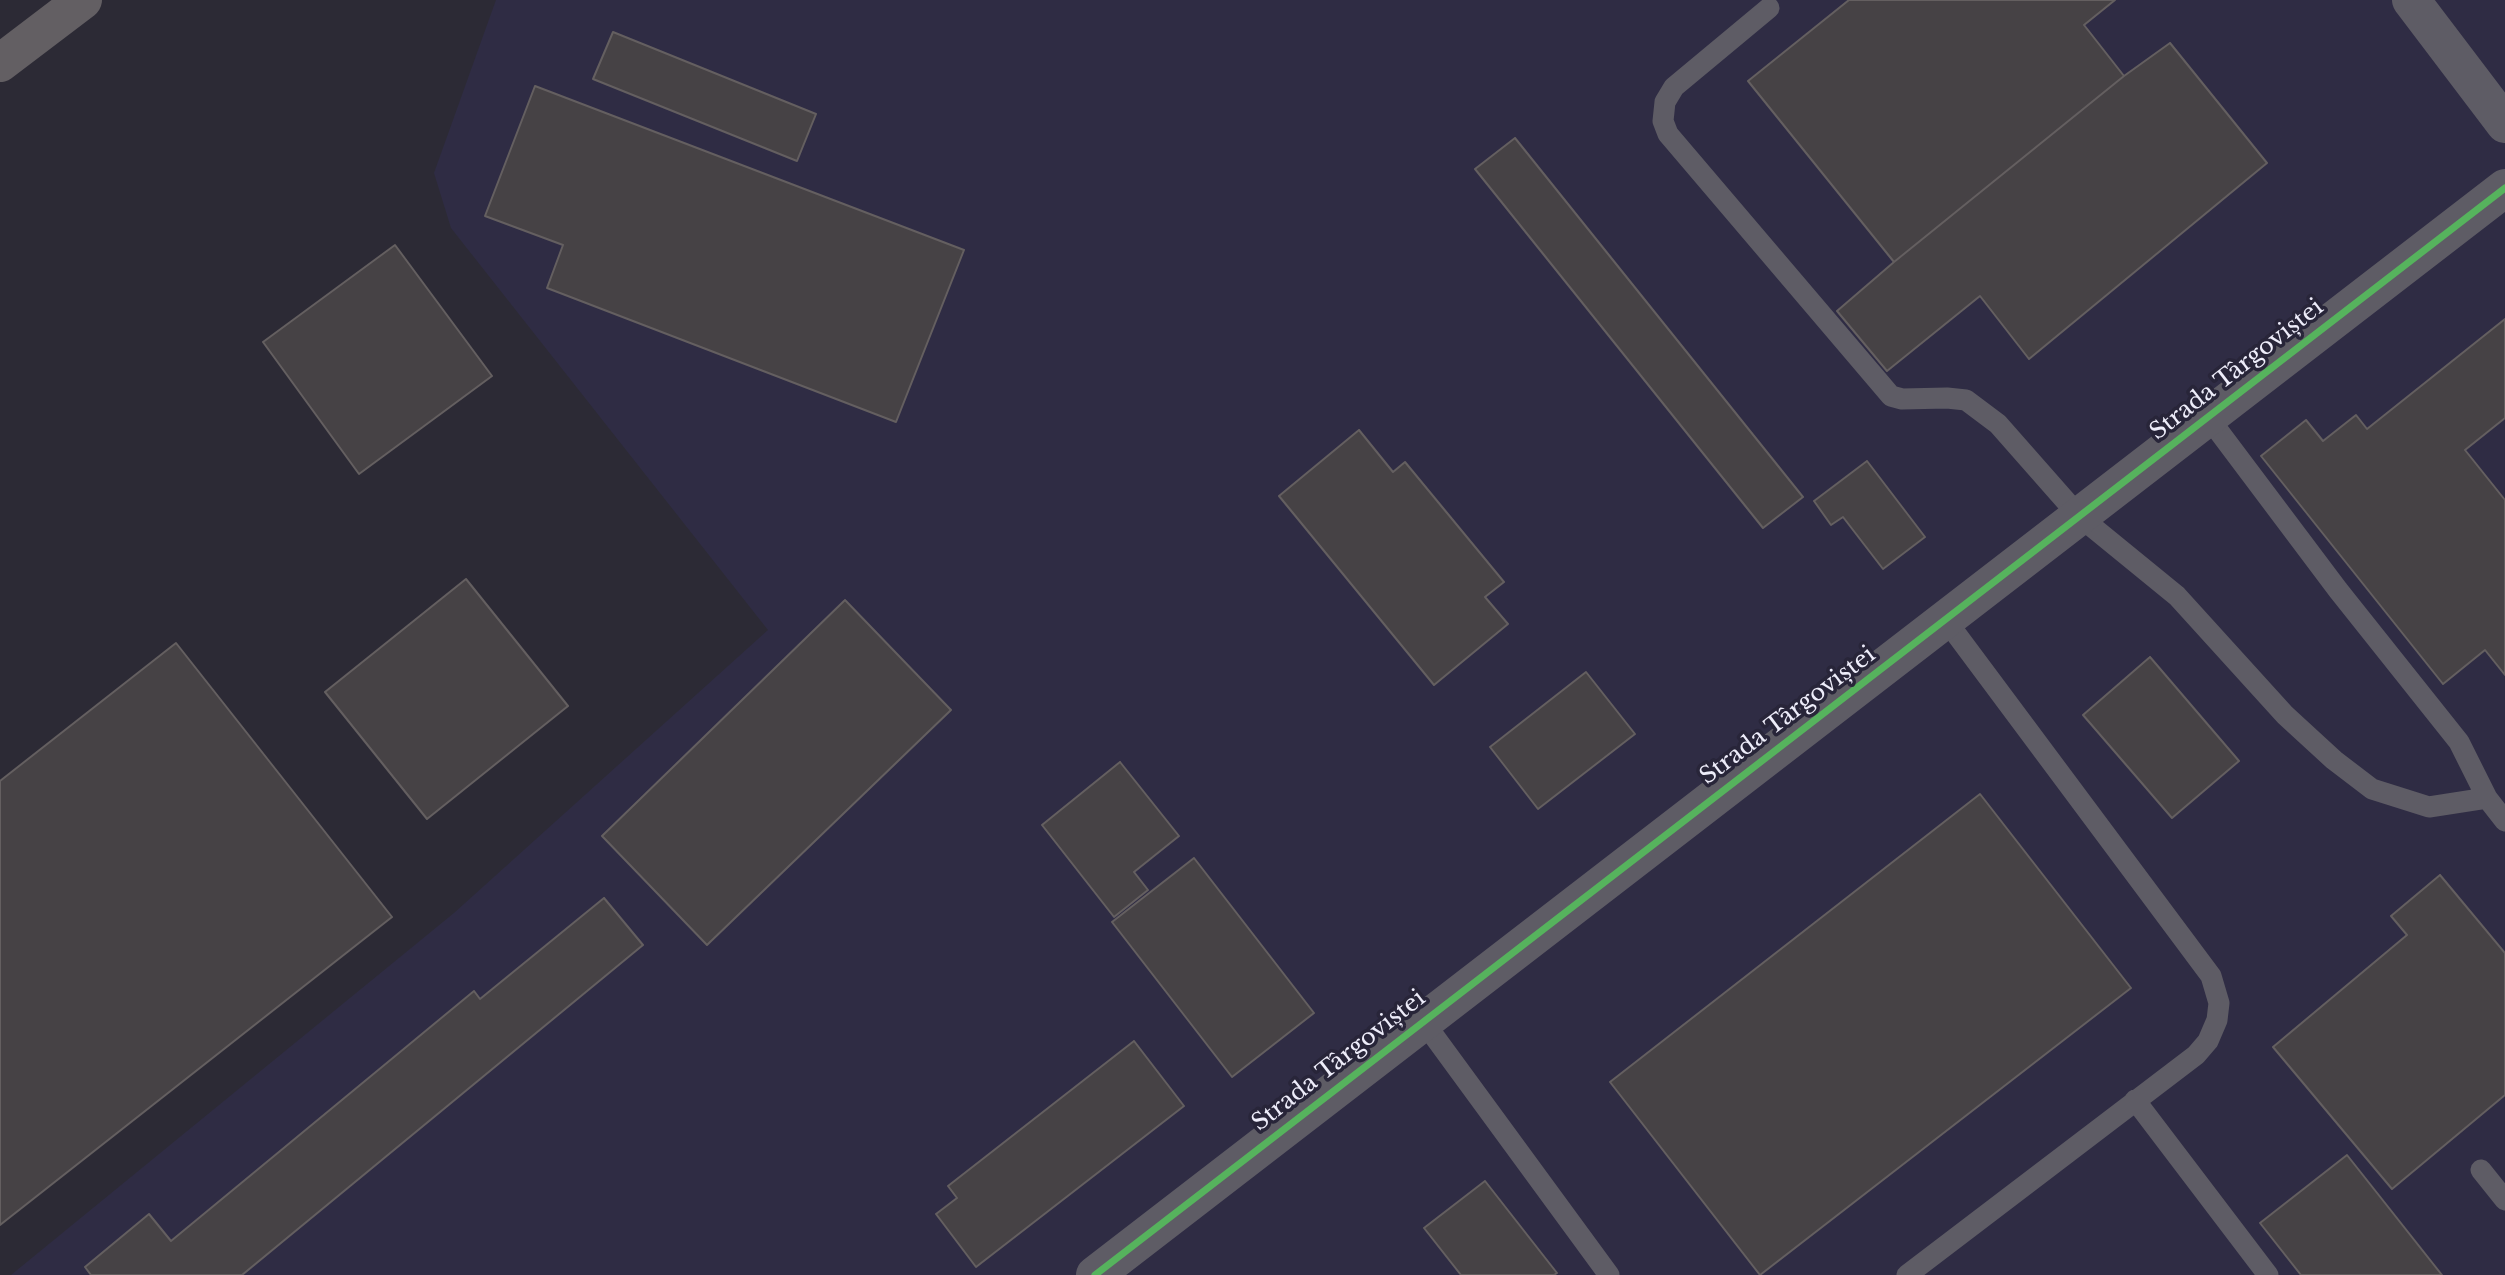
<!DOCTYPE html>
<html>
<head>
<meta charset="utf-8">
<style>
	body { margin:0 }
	canvas { display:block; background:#2c2a35 }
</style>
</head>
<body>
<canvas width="2505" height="1275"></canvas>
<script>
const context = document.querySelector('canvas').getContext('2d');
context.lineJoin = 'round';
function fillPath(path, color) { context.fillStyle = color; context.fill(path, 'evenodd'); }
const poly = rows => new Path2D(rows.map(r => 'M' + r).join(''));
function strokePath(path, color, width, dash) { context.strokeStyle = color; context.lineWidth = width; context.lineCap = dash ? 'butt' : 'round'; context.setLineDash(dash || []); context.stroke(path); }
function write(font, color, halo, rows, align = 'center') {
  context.font = font + ' "Libre Baskerville",serif'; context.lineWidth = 7; context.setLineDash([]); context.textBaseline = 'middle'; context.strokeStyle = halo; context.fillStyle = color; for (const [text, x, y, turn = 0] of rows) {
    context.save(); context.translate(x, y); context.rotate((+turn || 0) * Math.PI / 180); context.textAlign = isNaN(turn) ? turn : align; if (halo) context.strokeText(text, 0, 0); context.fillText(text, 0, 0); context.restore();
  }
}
fillPath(poly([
	[496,0,2505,0,2505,1275,11,1275,454,913,768,630,451,228,434,173]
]), '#2f2c44');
const building = poly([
	[1849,0,2115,0,2084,25,2124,76,1894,262,1748,81,1849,0],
	[613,32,816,114,797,161,593,79,613,32],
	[2170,43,2267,163,2029,359,1980,296,1887,371,1837,311,1894,262,2124,76,2170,43],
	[535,86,964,250,896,422,547,288,563,245,485,216,535,86],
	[1515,138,1803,497,1763,528,1475,169,1515,138],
	[395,245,492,376,359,474,263,342,395,245],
	[2505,319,2505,418,2465,450,2505,500,2505,675,2485,650,2443,684,2261,456,2306,420,2323,441,2356,415,2367,429,2505,319],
	[1359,430,1393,472,1405,462,1504,582,1485,597,1508,624,1434,685,1279,496,1359,430],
	[1867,461,1925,537,1883,569,1843,517,1831,525,1814,501,1867,461],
	[466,579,568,706,427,819,325,692,466,579],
	[845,600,951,710,707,945,602,836,845,600],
	[176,643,392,917,0,1225,0,781,176,643],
	[2150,657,2239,761,2172,818,2083,715,2150,657],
	[1586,672,1635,734,1538,809,1490,747,1586,672],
	[1120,762,1179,836,1134,872,1148,890,1114,917,1042,825,1120,762],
	[1980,794,2131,988,1760,1275,1610,1082,1980,794],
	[1194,858,1314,1013,1232,1077,1112,922,1194,858],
	[2440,875,2505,953,2505,1095,2392,1189,2273,1047,2407,935,2391,916,2440,875],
	[604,898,643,945,242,1275,91,1275,85,1267,149,1214,171,1241,474,991,480,999,604,898],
	[1134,1041,1184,1106,976,1267,936,1214,957,1198,948,1186,1134,1041],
	[2347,1155,2442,1275,2301,1275,2260,1223,2347,1155],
	[1485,1181,1557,1273,1554,1275,1461,1275,1424,1228,1485,1181]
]);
fillPath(building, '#464245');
strokePath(building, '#645f60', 2);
strokePath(poly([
	[1769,8,1674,87,1665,102,1663,121,1668,134,1891,396,1902,399,1947,398,1966,400,1998,424,2079,516,2177,596,2285,715,2334,760,2372,789,2429,807,2487,798],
	[2208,417,2338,590,2459,742,2487,798,2505,821],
	[1423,1021,1609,1275],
	[2135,1100,2268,1275],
	[2481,1170,2505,1200],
	[1907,1275,2196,1055,2208,1041,2217,1020,2219,1003,2211,976,1945,619]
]), '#5e5c65', 21);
strokePath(poly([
	[2411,0,2505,124]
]), '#5e5c65', 38);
strokePath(poly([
	[1095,1275,2505,188]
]), '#5e5c65', 38);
strokePath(poly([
	[0,63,83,0]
]), '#635f63', 38);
strokePath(poly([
	[1095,1275,2505,188]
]), '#56b35d', 7);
write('23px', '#eeedfa', '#282539', [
	["Strada Târgoviștei",2237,370,-38],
	["Strada Târgoviștei",1788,716,-37],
	["Strada Târgoviștei",1339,1061,-38]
]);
</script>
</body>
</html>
